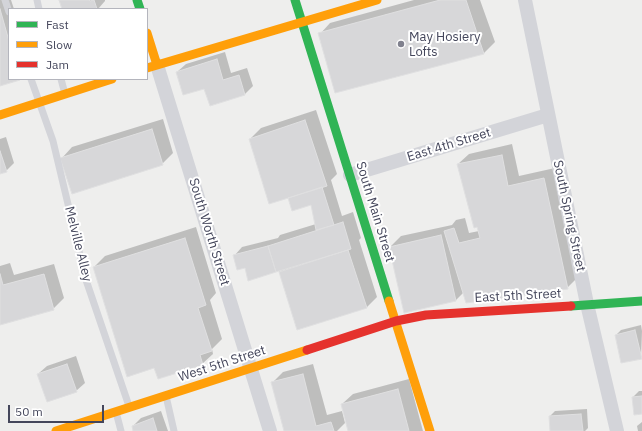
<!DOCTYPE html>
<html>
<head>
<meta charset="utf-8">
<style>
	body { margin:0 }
	#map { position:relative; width:642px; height:431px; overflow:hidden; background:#eeeeed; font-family:"IBM Plex Sans",sans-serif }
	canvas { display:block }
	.legend { position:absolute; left:8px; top:8px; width:140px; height:72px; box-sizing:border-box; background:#fff; border:1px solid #b4b5bd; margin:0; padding:5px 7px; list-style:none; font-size:12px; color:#44465b }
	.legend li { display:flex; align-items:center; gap:8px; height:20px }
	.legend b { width:20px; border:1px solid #b4b5bd }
	.scale { position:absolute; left:8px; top:405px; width:96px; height:18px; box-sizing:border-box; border:2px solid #44465b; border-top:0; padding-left:5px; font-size:12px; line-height:14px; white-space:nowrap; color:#44465b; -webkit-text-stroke:3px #fff; paint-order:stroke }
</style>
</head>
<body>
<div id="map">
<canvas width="642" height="431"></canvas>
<ul class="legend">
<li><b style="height:5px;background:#30b455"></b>Fast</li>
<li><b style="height:5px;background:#ff9f0a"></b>Slow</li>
<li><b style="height:5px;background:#e5322d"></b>Jam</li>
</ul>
<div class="scale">50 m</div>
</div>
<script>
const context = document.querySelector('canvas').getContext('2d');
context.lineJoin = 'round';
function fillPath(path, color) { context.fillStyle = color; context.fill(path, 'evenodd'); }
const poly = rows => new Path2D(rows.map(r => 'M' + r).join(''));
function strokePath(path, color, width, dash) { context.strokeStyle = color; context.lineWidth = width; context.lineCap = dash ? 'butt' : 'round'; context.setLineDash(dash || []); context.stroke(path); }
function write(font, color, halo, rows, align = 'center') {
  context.font = font + ' "IBM Plex Sans",sans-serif'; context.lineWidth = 4; context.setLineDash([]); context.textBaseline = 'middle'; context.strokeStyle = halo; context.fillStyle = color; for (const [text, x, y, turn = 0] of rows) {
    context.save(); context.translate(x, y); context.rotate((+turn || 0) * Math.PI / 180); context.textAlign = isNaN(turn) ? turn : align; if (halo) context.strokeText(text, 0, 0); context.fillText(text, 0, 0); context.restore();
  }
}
fillPath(poly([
	[0,0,11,0,14,9,9,9,9,79,20,79,0,85],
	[60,0,105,0,105,1,98,9,63,9],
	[414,0,480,0,495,42,484,53,335,92,320,34,330,23],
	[225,52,231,73,247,68,253,86,245,94,205,88,177,72,186,64],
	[316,110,337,174,331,180,342,216,353,212,361,238,359,240,377,297,366,308,298,329,279,271,245,267,234,256,242,247,278,238,280,235,316,224,311,204,289,198,250,139,261,128],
	[163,119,173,153,162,164,62,158,72,147],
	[6,137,14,163,6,171,0,173,0,139],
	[512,144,519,176,555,168,578,277,567,288,464,292,455,301,390,247,401,236,452,225,456,220,465,218,469,233,479,231,458,164,469,154],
	[196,227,216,293,210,300,222,339,212,349,213,354,202,364,94,267,105,256],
	[10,263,14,275,54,264,64,298,53,309,0,324,0,266],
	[641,325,642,331,641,358,616,335,621,330],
	[76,356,85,383,76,391,38,374,47,366],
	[313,364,327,415,342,411,345,423,337,431,285,431,272,383,283,372],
	[409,379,423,431,349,431,342,404,353,394],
	[639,391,642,391,642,413,633,397],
	[587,409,588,428,585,431,551,431,550,416,555,411],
	[161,411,168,431,135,431,133,426,141,418],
	[642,422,642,431,638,431,637,426]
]), '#0003');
const building = poly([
	[59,0,89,0,90,1,94,0,97,9,62,9,59,0],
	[440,0,466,0,484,54,335,93,318,33,440,0],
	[0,9,9,41,9,79,20,79,20,80,0,86,0,9],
	[217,59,223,80,239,75,245,95,210,106,204,89,183,95,176,72,217,59],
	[305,120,327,186,269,204,249,139,305,120],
	[152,129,163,165,72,194,60,158,152,129],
	[0,151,7,172,0,174,0,151],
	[502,155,508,186,544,178,568,289,466,303,444,231,454,228,459,243,480,238,477,227,474,228,457,164,502,155],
	[322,187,334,225,316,230,311,205,292,211,288,198,322,187],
	[343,222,351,249,276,272,268,246,343,222],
	[441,235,456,301,404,313,389,247,441,235],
	[185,238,206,305,198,308,212,351,200,355,203,365,158,379,154,368,127,377,93,267,185,238],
	[268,246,276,272,248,281,245,268,237,270,233,255,268,246],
	[348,250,367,308,297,330,279,272,348,250],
	[0,274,3,285,44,274,54,310,0,325,0,274],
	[635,330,642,359,621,363,615,335,635,330],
	[67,364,77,392,47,402,37,374,67,364],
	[303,374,316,426,331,422,334,431,284,431,271,382,303,374],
	[398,389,409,431,348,431,341,404,398,389],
	[642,396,642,414,634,415,632,397,642,396],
	[581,414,583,431,550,431,549,416,581,414],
	[153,418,157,431,133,431,132,426,153,418]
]);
fillPath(building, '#d7d7d9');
strokePath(building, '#dfdfe0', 1);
strokePath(poly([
	[5,0,9,12],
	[37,0,39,9],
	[31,79,53,141,86,280,129,406],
	[61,79,65,94],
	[166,396,174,431],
	[116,412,121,431]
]), '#d3d4d9', 7);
strokePath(poly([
	[525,0,587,304,617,431],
	[157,65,270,431],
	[350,175,548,115]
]), '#d3d4d9', 14);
strokePath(poly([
	[137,0,140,9],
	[295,0,389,301],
	[571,306,642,301]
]), '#30b455', 9);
strokePath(poly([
	[147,33,157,65],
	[147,68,377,0],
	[0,115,112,79],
	[389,301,430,431],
	[56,431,307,350]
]), '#ff9f0a', 9);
strokePath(poly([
	[307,350,396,321,426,315,571,306]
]), '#e5322d', 9);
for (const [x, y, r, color] of [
	[401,44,4,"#80818e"]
]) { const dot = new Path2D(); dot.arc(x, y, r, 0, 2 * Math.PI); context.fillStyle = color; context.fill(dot); strokePath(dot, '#fff', 1.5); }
write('13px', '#44465b', '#fff', [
	["May Hosiery",409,37],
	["Lofts",409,52]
], 'left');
write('13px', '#44465b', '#fff', [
	["East 4th Street",449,145,-17],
	["South Main Street",375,212,73],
	["South Spring Street",569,216,78],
	["South Worth Street",209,232,73],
	["Melville Alley",78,244,76],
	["East 5th Street",518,296,-3],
	["West 5th Street",222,364,-18]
]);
</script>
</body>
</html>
